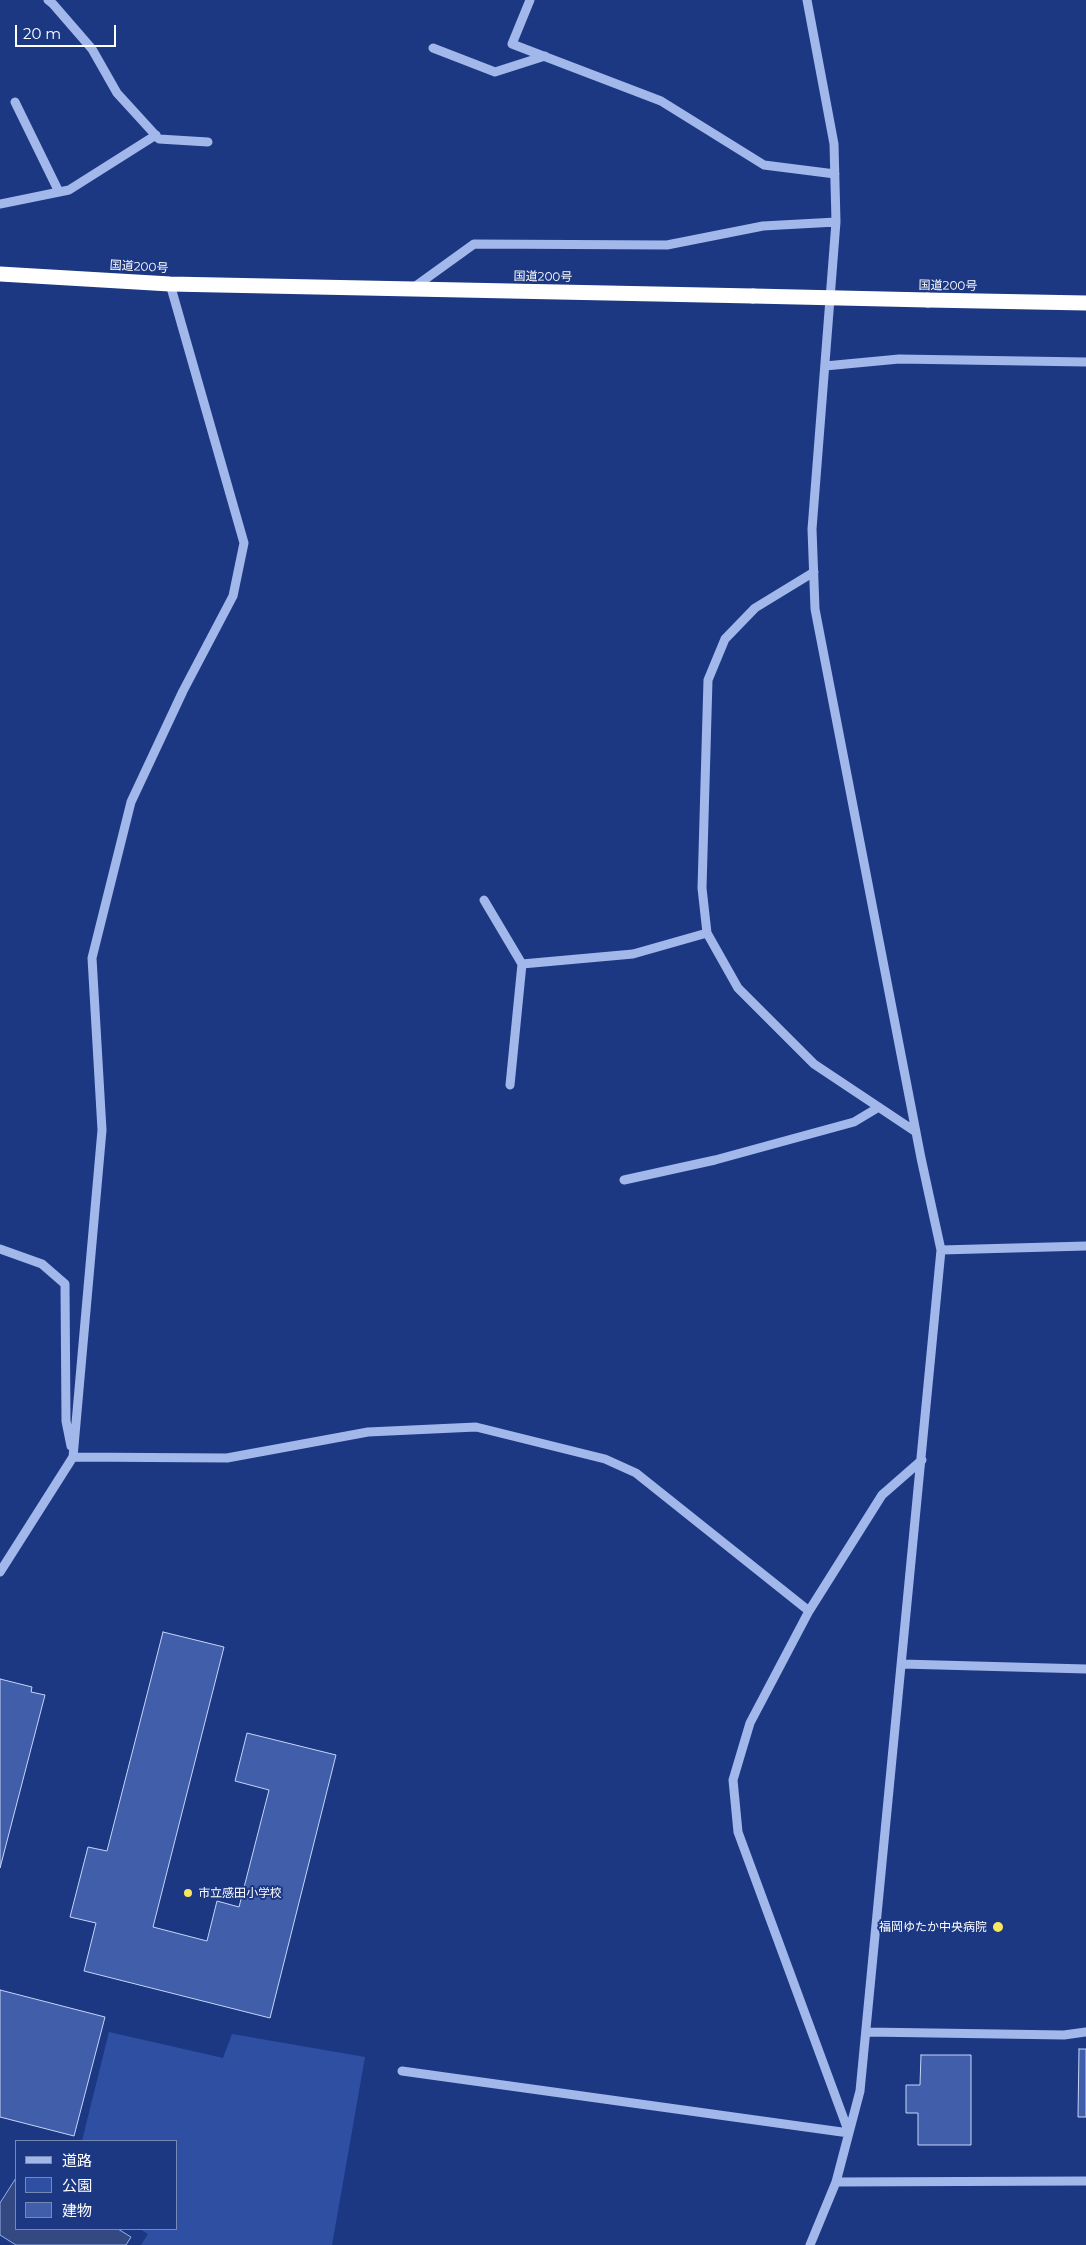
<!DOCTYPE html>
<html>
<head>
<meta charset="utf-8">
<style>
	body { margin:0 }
	#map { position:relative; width:1086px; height:2245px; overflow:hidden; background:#1c3883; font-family:Montserrat,"Noto Sans JP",sans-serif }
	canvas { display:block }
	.legend { position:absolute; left:15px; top:2140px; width:162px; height:90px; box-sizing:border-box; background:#1c3883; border:1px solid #7788b5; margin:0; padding:6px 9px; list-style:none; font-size:15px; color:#fff }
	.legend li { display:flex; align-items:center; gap:10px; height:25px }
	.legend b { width:25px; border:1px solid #7788b5 }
	.scale { position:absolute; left:15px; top:25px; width:101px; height:22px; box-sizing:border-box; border:2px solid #fff; border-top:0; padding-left:6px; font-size:15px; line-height:18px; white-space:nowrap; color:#fff; -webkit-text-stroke:4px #1c3883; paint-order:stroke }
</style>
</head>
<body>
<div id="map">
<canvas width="1086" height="2245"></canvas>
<ul class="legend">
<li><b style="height:6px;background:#a2b7ea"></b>道路</li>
<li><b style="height:14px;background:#2f50a2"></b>公園</li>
<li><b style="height:14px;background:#405eaa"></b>建物</li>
</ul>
<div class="scale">20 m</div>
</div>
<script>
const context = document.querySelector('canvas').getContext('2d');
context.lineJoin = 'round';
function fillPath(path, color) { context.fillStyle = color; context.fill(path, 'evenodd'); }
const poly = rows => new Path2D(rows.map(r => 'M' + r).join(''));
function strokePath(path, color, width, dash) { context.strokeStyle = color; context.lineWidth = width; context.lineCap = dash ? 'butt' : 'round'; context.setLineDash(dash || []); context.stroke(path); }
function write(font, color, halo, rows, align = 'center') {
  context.font = font + ' Montserrat,"Noto Sans JP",sans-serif'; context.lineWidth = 4; context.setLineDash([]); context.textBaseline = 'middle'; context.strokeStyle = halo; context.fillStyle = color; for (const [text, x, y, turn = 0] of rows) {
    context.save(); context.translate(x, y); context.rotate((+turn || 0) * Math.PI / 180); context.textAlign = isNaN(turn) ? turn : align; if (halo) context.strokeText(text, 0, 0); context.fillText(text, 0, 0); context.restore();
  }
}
fillPath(poly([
	[109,2032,223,2058,232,2034,365,2057,332,2245,141,2245,148,2234,140,2229,176,2229,176,2141,82,2141]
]), '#2f50a2');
const water = poly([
	[16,2178,16,2229,118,2229,131,2237,126,2245,16,2245,0,2235,0,2203,16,2178]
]);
fillPath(water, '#344982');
strokePath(water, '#95afec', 1);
const building = poly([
	[163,1632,224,1647,153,1927,207,1941,217,1901,239,1907,269,1790,235,1781,247,1733,336,1755,270,2018,84,1971,96,1923,70,1917,88,1847,107,1851,163,1632],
	[0,1679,32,1687,31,1692,45,1695,0,1868,0,1679],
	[0,1990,105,2017,74,2136,0,2117,0,1990],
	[1079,2049,1086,2049,1086,2117,1078,2117,1079,2049],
	[921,2055,971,2055,971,2145,918,2145,918,2113,906,2113,906,2085,920,2085,921,2055]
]);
fillPath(building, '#405eaa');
strokePath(building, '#c6d5f8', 1);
strokePath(poly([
	[48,0,53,4,92,49,117,93,159,139,208,142],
	[530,0,512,44,661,101,764,165,835,174],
	[807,0,834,144,836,222,812,529,815,609,921,1158,941,1250,860,2091,836,2182,810,2245],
	[433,48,495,72,545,56],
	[15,102,59,192],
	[0,204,69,190,156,135],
	[413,288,474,244,667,245,763,226,836,222],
	[825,366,899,359,1086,362],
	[814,572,755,608,725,639,708,680,702,888,707,933,738,988,814,1064,916,1132],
	[484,900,522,964,510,1085],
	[522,964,633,954,707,933],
	[624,1180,715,1160,854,1122,879,1107],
	[0,1249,42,1264,65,1284,66,1421,71,1446],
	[941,1250,1086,1246],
	[73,1457,227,1458,368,1432,476,1427,605,1459,636,1473,809,1611],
	[0,1572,73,1457,102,1130,92,958,131,802,183,691,233,596,244,543,170,284],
	[902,1664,1086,1669],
	[867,2032,1064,2035,1086,2032],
	[402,2071,849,2133,738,1832,733,1780,750,1723,809,1611,882,1495,922,1460],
	[836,2182,1086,2181]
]), '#a2b7ea', 9);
strokePath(poly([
	[0,274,170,284,753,296],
	[928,300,1086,303]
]), '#fff', 15);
strokePath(poly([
	[753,296,928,300]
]), '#fff', 15);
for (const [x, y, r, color] of [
	[188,1893,5,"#fbe75f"],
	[998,1927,6,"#fbe75f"]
]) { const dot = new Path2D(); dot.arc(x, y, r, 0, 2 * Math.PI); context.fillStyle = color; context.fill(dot); strokePath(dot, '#1c3883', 2); }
write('12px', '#fff', '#1c3883', [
	["国道200号",139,267,3],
	["国道200号",543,277,1],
	["国道200号",948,286,1]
]);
write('12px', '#fff', '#1c3883', [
	["市立感田小学校",198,1893],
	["福岡ゆたか中央病院",987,1927,"right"]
], 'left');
</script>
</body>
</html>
